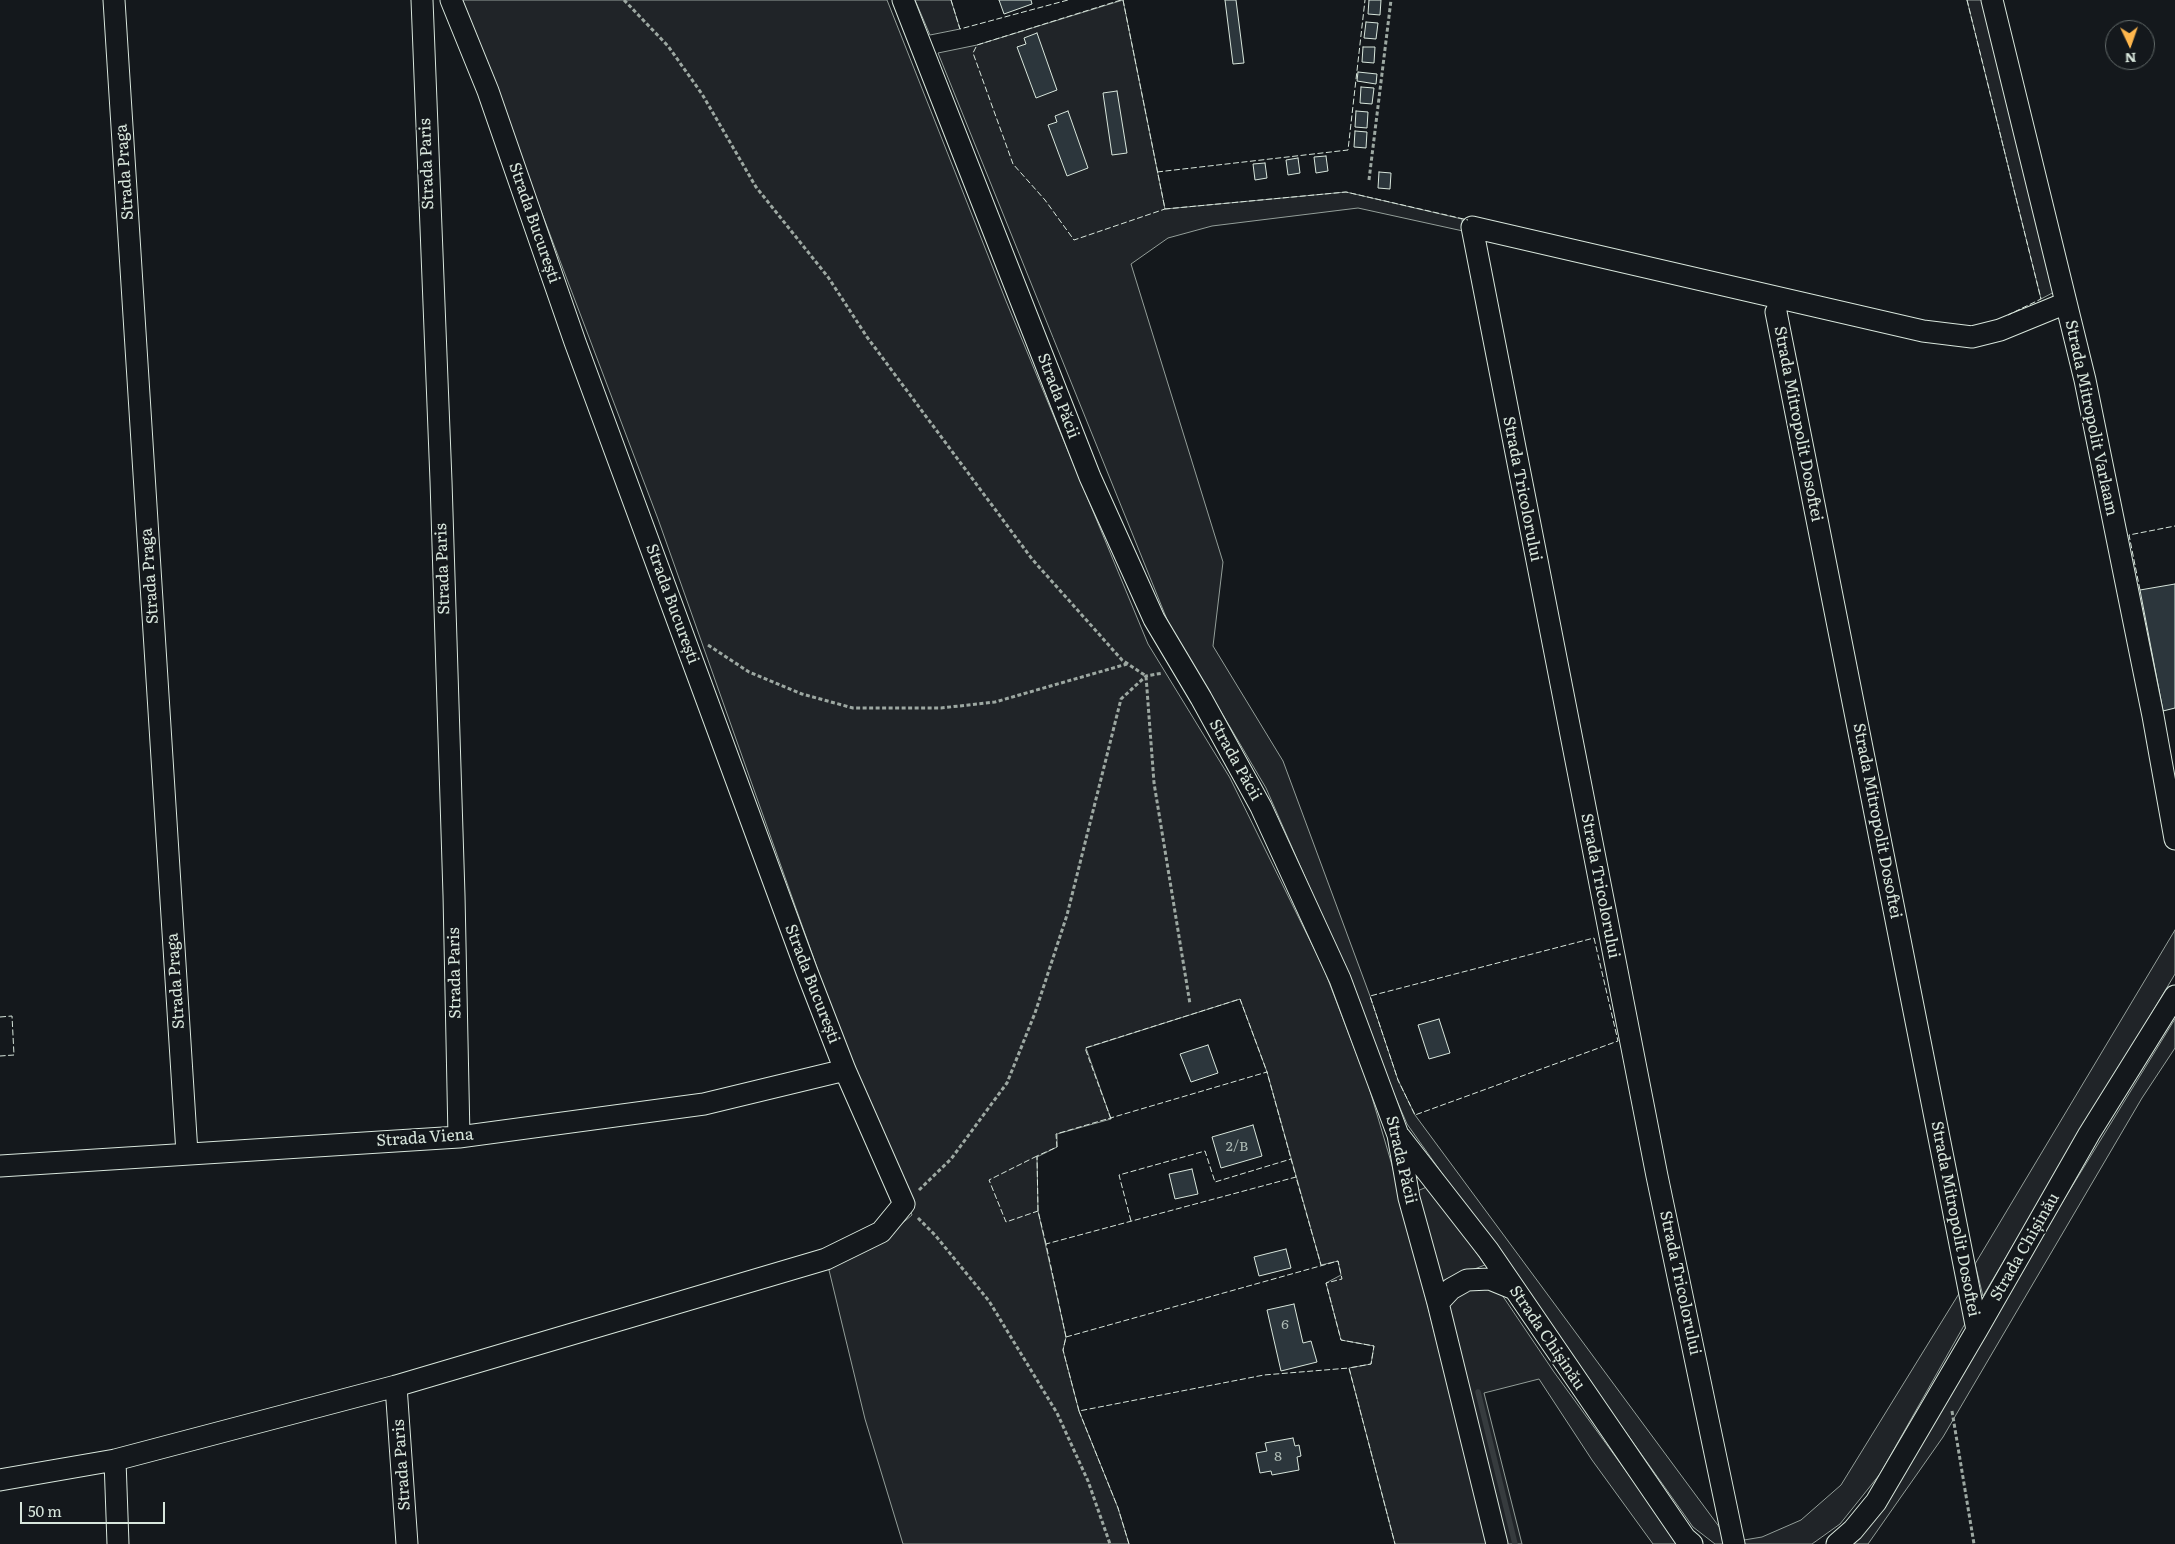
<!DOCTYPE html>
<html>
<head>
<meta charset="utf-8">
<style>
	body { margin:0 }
	#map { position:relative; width:2175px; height:1544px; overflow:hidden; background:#14181c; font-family:Literata,serif }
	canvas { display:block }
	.north { position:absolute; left:2105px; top:20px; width:50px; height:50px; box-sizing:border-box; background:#14181c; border:1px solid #626a69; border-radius:50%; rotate:177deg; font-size:14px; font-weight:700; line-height:20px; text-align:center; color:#d8e6dc }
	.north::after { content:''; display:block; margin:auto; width:18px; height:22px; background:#ffb74d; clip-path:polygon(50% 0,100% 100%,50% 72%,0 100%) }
	.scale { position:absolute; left:20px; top:1502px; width:145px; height:22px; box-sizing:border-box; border:2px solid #d8e6dc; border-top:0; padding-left:6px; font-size:15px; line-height:18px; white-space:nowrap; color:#d8e6dc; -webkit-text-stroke:4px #14181c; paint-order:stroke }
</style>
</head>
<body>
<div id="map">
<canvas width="2175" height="1544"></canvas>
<div class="north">N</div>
<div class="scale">50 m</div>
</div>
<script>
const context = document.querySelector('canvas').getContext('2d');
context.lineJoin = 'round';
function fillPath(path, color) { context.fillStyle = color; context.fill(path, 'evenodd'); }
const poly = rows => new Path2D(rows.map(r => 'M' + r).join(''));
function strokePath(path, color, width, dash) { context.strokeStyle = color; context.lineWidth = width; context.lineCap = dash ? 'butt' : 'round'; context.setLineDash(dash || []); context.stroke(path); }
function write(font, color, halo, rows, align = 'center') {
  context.font = font + ' Literata,serif'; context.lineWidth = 4; context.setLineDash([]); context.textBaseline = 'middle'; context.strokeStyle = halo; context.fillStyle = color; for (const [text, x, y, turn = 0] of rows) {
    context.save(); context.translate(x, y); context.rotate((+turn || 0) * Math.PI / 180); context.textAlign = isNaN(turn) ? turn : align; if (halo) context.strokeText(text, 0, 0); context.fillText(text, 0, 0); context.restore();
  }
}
const green = poly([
	[461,0,887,0,1006,301,1148,644,1230,778,1324,969,1368,1084,1392,1165,1488,1544,1395,1544,1349,1368,1371,1364,1374,1346,1341,1340,1326,1283,1341,1275,1338,1261,1321,1265,1267,1072,1240,999,1086,1048,1111,1119,1057,1134,1057,1147,1037,1157,1038,1211,1066,1337,1063,1350,1079,1411,1118,1508,1129,1544,903,1544,865,1419,828,1266,880,1242,912,1215,837,1024,658,519,461,0],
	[915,0,951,0,960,29,930,35,915,0],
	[1123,0,1165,209,1346,192,1462,219,1463,231,1358,208,1212,226,1168,238,1131,264,1223,562,1213,646,1283,761,1370,996,1398,1080,1415,1115,1723,1532,1724,1544,1715,1544,1693,1527,1407,1124,1374,1048,1344,966,1266,788,1168,622,938,53,977,45,1123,0],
	[1967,0,1986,0,2056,291,2041,299,1967,0],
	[2175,930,2175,974,1983,1296,1975,1264,2175,930],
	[2175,1019,2175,1048,2142,1098,1943,1437,1868,1544,1852,1544,2175,1019],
	[1429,1186,1485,1265,1440,1282,1415,1192,1429,1186],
	[1467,1288,1482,1288,1500,1292,1554,1372,1679,1544,1653,1544,1592,1460,1539,1379,1484,1393,1522,1544,1506,1544,1446,1312,1454,1300,1467,1288],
	[1960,1292,1966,1322,1880,1474,1840,1524,1812,1544,1745,1544,1744,1540,1762,1537,1801,1520,1841,1485,1960,1292]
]);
fillPath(green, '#202428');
strokePath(green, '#939e99', 1);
strokePath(poly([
	[1478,1392,1515,1544]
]), '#363b3e', 5.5);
const building = poly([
	[999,0,1031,0,1032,4,1004,14,999,0],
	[1225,0,1236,0,1244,63,1233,64,1225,0],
	[1369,0,1381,0,1380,15,1368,14,1369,0],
	[1366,22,1378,23,1376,39,1364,38,1366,22],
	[1037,33,1057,90,1036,98,1017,47,1026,44,1024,38,1037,33],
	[1363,47,1375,47,1374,63,1362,62,1363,47],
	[1358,72,1377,74,1376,84,1357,81,1358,72],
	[1361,87,1374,88,1372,104,1360,103,1361,87],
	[1117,91,1127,153,1112,155,1103,93,1117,91],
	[1068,111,1088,168,1067,176,1048,125,1057,122,1055,116,1068,111],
	[1356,111,1368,112,1367,128,1355,127,1356,111],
	[1355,131,1367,132,1366,148,1354,147,1355,131],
	[1326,156,1328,171,1316,173,1314,157,1326,156],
	[1298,158,1300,173,1288,175,1286,160,1298,158],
	[1265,163,1267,178,1255,180,1253,164,1265,163],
	[1379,172,1391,173,1390,189,1378,188,1379,172],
	[2175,584,2175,708,2163,711,2140,590,2175,584],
	[1439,1019,1450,1053,1429,1059,1418,1025,1439,1019],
	[1208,1045,1218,1073,1191,1082,1180,1054,1208,1045],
	[1253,1125,1262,1156,1221,1168,1212,1137,1253,1125],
	[1192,1169,1198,1194,1175,1199,1169,1174,1192,1169],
	[1286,1249,1291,1268,1259,1276,1254,1257,1286,1249],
	[1294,1304,1303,1343,1311,1341,1317,1362,1281,1371,1267,1310,1294,1304],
	[1293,1438,1295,1446,1299,1445,1301,1456,1297,1457,1299,1470,1272,1475,1271,1471,1260,1473,1256,1453,1267,1451,1265,1443,1293,1438]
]);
fillPath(building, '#2c363c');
strokePath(building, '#d8e6dc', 1);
const minor = poly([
	[114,0,187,1153],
	[422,0,441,481,454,895,459,1137],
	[903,0,1090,477,1154,619,1201,698,1261,807,1340,979,1398,1135,1409,1198,1438,1303,1497,1544],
	[1992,0,2085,380,2153,716,2175,839],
	[1776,312,1977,1330],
	[1400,1137,1488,1250,1685,1538,1692,1544],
	[0,1166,459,1137,704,1104,845,1070],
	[1438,1303,1451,1289,1467,1280,1490,1279,1512,1288],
	[396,1386,407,1544],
	[115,1460,118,1544],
	[0,1480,115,1460,396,1386,826,1259,881,1232,904,1204,845,1070,807,972,575,342,488,91,451,0],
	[1734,1544,1657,1176,1472,227,1923,331,1972,337,2000,330,2066,303],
	[1837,1544,1853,1530,1876,1502,1977,1330,2089,1134,2175,996]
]);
strokePath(minor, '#d8e6dc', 23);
strokePath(poly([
	[624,0,668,46,702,94,756,187,828,277,867,337,1032,559,1122,660,1146,676,1154,783,1190,1004],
	[1369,180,1391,0],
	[708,645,749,672,802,694,853,708,941,708,995,702,1127,664],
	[919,1190,951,1159,1007,1083,1035,1013,1067,915,1121,699,1146,676,1163,673],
	[918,1218,935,1235,989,1301,1057,1413,1088,1481,1110,1544],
	[1952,1411,1974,1544]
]), '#9da8a2', 3, [4, 2.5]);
strokePath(minor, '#14181c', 21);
strokePath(poly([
	[951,0,960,29,1068,0],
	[1121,0,977,45,973,53,1013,164,1045,200,1074,240,1165,209],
	[1123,0,1165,209,1346,192,1468,220],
	[1967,0,2041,299,2008,315],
	[1157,172,1348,150,1365,0],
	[2140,590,2129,535,2175,526],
	[1594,938,1618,1041,1415,1115,1398,1080,1370,996,1594,938],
	[0,1017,12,1016,14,1055,0,1056],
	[1111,1119,1085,1048,1240,999,1267,1072],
	[1037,1156,989,1180,1006,1222,1038,1211],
	[1131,1221,1119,1175,1205,1151,1215,1182,1291,1159],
	[1046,1244,1038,1211,1037,1156,1057,1147,1056,1134,1267,1072,1296,1177],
	[1066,1337,1046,1244,1296,1177,1321,1265],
	[1079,1411,1063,1350,1066,1337,1338,1261,1342,1279,1326,1283,1341,1340,1374,1346,1371,1364,1349,1368],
	[1129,1544,1118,1508,1079,1411,1264,1375,1349,1368,1395,1544]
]), '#d8e6dc', 1, [6, 2.5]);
write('14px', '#adbab4', null, [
	["2/B",1237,1147],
	["6",1285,1325],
	["8",1278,1457]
]);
write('16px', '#d8e6dc', '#14181c', [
	["Strada Paris",427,164,-92],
	["Strada Praga",125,172,-94],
	["Strada București",534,223,71],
	["Strada Păcii",1058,396,69],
	["Strada Mitropolit Varlaam",2091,418,78],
	["Strada Mitropolit Dosoftei",1798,424,79],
	["Strada Tricolorului",1522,489,79],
	["Strada Paris",443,569,-92],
	["Strada Praga",150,576,-94],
	["Strada București",672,604,70],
	["Strada Păcii",1235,760,61],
	["Strada Mitropolit Dosoftei",1877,821,79],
	["Strada Tricolorului",1600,886,79],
	["Strada Paris",455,973,-91],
	["Strada Praga",176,981,-94],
	["Strada București",812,984,69],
	["Strada Viena",425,1138,-4],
	["Strada Păcii",1401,1160,77],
	["Strada Mitropolit Dosoftei",1955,1219,79],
	["Strada Chișinău",2025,1247,-60],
	["Strada Tricolorului",1680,1283,78],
	["Strada Chișinău",1547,1338,56],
	["Strada Paris",402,1465,-94]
]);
</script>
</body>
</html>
